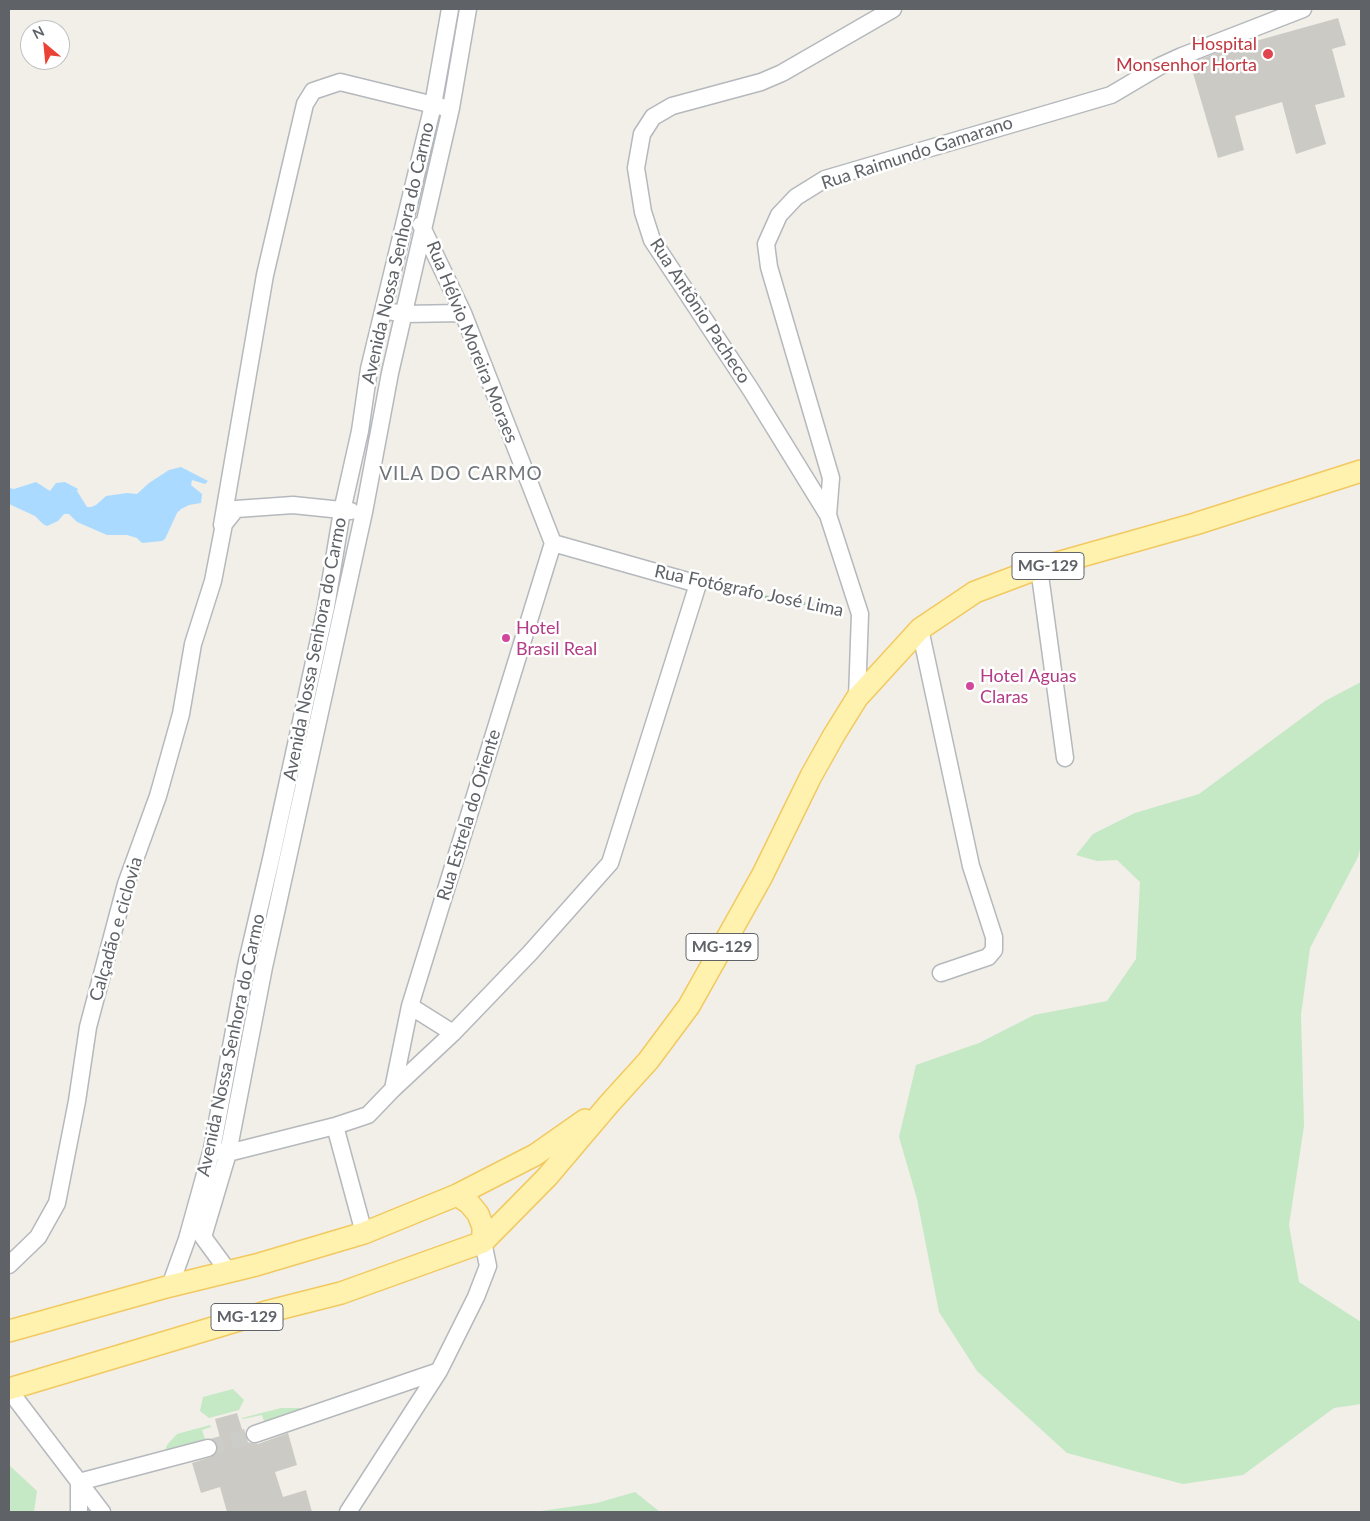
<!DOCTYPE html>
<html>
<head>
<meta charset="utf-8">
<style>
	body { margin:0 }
	#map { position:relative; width:1370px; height:1521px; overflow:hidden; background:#f1efe8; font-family:Lato,sans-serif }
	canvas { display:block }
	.frame { position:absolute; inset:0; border:10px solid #5f6368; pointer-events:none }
	.north { position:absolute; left:20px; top:20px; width:50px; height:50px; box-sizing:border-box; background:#fff; border:1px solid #bfc1c3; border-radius:50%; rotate:332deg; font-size:14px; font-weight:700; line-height:20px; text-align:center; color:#5f6368 }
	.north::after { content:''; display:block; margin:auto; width:18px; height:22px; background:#ea4335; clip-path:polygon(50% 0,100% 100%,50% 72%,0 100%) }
</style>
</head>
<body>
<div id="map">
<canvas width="1370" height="1521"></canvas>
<div class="frame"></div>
<div class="north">N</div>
</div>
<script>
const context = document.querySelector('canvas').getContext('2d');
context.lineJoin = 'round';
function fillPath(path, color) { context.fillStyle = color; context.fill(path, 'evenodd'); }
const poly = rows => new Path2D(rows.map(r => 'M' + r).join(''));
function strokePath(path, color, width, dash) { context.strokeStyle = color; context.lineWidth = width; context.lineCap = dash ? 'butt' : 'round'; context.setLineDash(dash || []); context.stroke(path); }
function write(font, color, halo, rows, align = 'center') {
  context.font = font + ' Lato,sans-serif'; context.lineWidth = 5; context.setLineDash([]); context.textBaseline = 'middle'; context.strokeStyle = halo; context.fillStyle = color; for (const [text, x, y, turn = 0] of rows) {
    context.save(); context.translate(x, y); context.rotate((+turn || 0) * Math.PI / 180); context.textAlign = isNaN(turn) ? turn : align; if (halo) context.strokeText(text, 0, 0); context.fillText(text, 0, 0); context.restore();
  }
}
fillPath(poly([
	[1361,682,1361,845,1358,857,1310,948,1301,1015,1304,1126,1289,1225,1299,1282,1361,1322,1361,1404,1334,1408,1243,1475,1183,1484,1067,1453,977,1371,939,1312,917,1199,899,1137,916,1065,979,1043,1034,1015,1107,1001,1136,959,1140,882,1117,860,1097,861,1076,855,1093,834,1135,813,1199,794,1325,701],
	[233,1389,244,1400,239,1410,209,1418,200,1411,203,1397],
	[281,1408,301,1408,307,1411,265,1424,262,1415,243,1419,242,1418],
	[210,1425,211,1427,202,1430,205,1439,165,1451,167,1445,177,1434],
	[9,1465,37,1491,34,1512,9,1512],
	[635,1492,660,1512,534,1512,597,1503]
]), '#c5e8c5');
fillPath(poly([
	[181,467,208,481,205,484,192,480,191,485,202,494,201,503,189,505,181,509,177,513,165,539,162,541,142,543,137,538,127,535,107,535,77,522,69,514,64,514,58,521,47,526,43,524,35,516,9,504,9,488,14,489,36,482,50,491,56,483,65,482,78,489,77,491,87,507,91,507,96,505,106,496,127,493,137,494,149,483,169,470]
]), '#aadaff');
fillPath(poly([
	[1338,18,1346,45,1332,49,1345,97,1315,105,1326,144,1296,154,1282,102,1235,116,1244,150,1218,158,1190,63,1227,49],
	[237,1413,246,1442,258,1444,288,1433,297,1465,275,1472,283,1497,306,1490,312,1512,227,1512,220,1487,201,1493,192,1463,211,1457,218,1451,223,1449,215,1419]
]), '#cccac5');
strokePath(poly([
	[208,1448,255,1434]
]), '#ccccc8', 16, [16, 8]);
const minor = poly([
	[421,225,463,313,553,543],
	[393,312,403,314,463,313],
	[828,515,751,390,652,240,643,212,636,168,642,134,653,117,672,106,761,82,782,73,893,9],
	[222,525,265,275,305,104,313,91,340,82,442,107],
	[1039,568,1065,758],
	[920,629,971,866,994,937,994,950,988,957,941,973],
	[857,698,860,614,828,515,831,478,769,267,766,244,779,215,796,197,825,179,1111,95,1160,66,1182,56,1303,9],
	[410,1006,453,1033],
	[393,1089,410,1006,553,543],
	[335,1126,364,1233],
	[218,1151,228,1153,335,1126,368,1115,393,1089,453,1033,530,953,610,863,698,584,553,543],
	[9,1265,38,1237,57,1203,77,1101,88,1027,126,884,158,796,181,714,193,644,213,581,224,524,236,509,293,505,351,511],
	[228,1271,203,1237,228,1153,264,967,364,512,390,373,451,108,468,9],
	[170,1286,187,1239,212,1149,246,966,271,859,326,607,342,511,360,431,369,369,433,105,450,9],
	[9,1390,102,1512],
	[255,1434,439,1371],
	[79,1512,79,1482,208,1448],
	[348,1512,439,1371,476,1297,488,1266,483,1242]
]);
const major = poly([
	[457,1195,469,1203,478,1214,483,1227,483,1242],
	[9,1331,170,1286,256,1265,364,1233,457,1195,535,1155,585,1120],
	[9,1389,266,1312,341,1293,483,1242,548,1176,609,1104,648,1061,689,1006,762,876,811,776,834,735,857,698,920,629,975,592,1039,568,1195,524,1361,471]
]);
strokePath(minor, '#b5b8bc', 19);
strokePath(major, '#f2c960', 24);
strokePath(poly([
	[712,587,844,611]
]), '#9cc7a9', 2.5, [5, 2.5]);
strokePath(minor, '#fff', 16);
strokePath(major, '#fff2af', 21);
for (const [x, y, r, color] of [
	[1268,54,6,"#e0444e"],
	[506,638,5,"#d1479c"],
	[970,686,5,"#d1479c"]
]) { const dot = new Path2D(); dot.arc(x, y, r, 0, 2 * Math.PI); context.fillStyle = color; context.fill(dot); strokePath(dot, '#fff', 2); }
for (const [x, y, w] of [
	[1048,566,72],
	[722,947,72],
	[247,1317,72]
]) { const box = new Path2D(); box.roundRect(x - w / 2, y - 13.5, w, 27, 4); context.fillStyle = '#fff'; context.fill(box); strokePath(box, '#5f6368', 1); }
write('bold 16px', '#5f6368', null, [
	["MG-129",1048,566],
	["MG-129",722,947],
	["MG-129",247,1317]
]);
write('18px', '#be3a42', '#fff', [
	["Hospital",1257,44],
	["Monsenhor Horta",1257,65]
], 'right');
write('18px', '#5f6368', '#fff', [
	["Rua Raimundo Gamarano",917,153,-18],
	["Avenida Nossa Senhora do Carmo",398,253,-77],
	["Rua Antônio Pacheco",700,311,57],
	["Rua Hélvio Moreira Moraes",472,342,68],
	["Rua Fotógrafo José Lima",749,591,12],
	["Avenida Nossa Senhora do Carmo",315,649,-79],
	["Rua Estrela do Oriente",469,815,-73],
	["Calçadão e ciclovia",116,929,-74],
	["Avenida Nossa Senhora do Carmo",231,1045,-78]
]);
write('18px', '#b23c85', '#fff', [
	["Hotel",516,628],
	["Brasil Real",516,649],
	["Hotel Aguas",980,676],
	["Claras",980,697]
], 'left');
context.letterSpacing = '1px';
write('19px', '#70757a', '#fff', [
	["VILA DO CARMO",461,474]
]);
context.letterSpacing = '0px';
</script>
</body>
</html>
